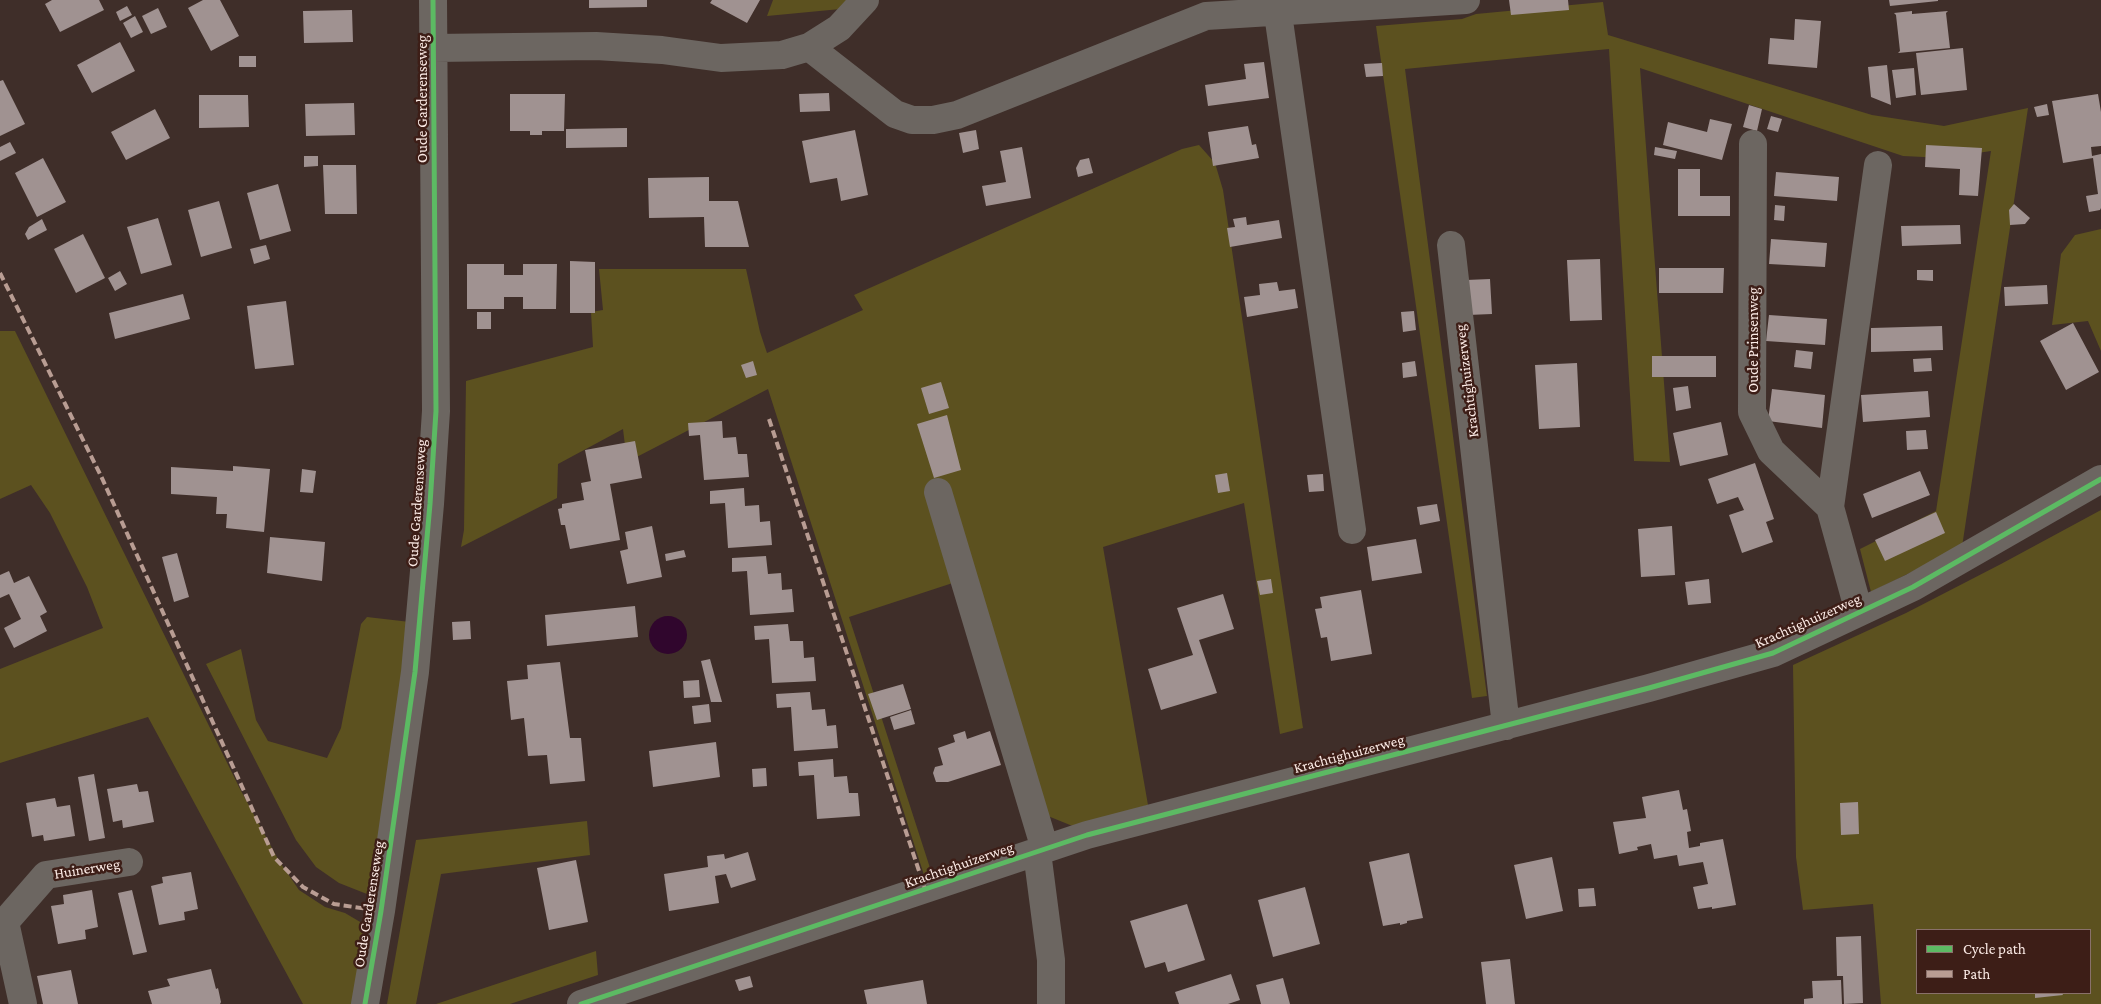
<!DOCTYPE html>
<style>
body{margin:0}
#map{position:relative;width:2101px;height:1004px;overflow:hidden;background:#3f2e29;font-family:"Crimson Pro",serif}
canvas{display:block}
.legend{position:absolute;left:1916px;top:929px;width:175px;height:65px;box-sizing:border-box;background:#3d1e17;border:1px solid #89706a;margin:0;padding:6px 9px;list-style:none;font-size:15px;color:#fcebe6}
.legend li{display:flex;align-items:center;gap:10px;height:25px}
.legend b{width:25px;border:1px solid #89706a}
</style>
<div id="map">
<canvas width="2101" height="1004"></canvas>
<ul class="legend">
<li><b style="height:6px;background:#5cba63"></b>Cycle path</li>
<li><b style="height:6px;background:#b99d93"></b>Path</li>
</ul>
</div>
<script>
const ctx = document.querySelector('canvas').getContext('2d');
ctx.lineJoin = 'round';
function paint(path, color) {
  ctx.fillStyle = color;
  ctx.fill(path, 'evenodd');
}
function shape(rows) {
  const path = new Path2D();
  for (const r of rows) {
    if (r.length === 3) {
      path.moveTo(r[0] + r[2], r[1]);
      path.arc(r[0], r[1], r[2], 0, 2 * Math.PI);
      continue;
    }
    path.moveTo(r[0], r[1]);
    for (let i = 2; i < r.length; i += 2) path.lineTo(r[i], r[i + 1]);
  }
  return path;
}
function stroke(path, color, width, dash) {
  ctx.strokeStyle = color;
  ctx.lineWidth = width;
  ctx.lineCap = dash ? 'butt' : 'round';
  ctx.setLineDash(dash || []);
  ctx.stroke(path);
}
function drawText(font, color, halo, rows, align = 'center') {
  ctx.font = font + ' "Crimson Pro",serif';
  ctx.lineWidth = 5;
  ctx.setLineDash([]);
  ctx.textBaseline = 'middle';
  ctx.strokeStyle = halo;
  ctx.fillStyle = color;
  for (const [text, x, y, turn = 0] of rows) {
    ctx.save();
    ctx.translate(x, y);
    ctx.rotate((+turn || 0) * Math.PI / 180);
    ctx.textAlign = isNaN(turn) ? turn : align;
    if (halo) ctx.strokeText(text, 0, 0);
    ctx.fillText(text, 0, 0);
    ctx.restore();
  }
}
const green = shape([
 [773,0,857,0,851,8,767,16],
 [1603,2,1608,35,1872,115,1944,126,2028,108,1962,547,1871,592,1860,549,1936,511,1991,151,1944,158,1903,156,1640,68,1670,462,1634,461,1609,49,1405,69,1487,696,1472,698,1376,26,1462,19,1476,14],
 [1199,145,1215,163,1223,190,1303,728,1280,734,1244,503,1103,547,1148,805,1075,827,1043,814,974,576,849,617,931,871,924,875,768,389,627,462,623,429,558,464,557,498,461,547,464,530,466,381,593,347,591,312,603,310,599,269,746,269,760,332,767,353,863,310,854,295,1182,149],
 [2101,229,2101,351,2088,321,2052,325,2061,254,2075,235],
 [0,331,15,331,240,789,279,861,299,890,325,907,345,913,367,926,353,1004,303,1004,148,717,0,763,0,669,103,628,87,587,50,513,31,485,0,499],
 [2101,510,2101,1004,1881,1004,1873,904,1803,910,1796,857,1793,665,1906,613,2001,564],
 [1917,930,2090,930,2090,993,1917,993],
 [367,617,410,622,372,896,339,883,316,867,296,840,206,664,241,649,256,720,268,741,327,758,341,728,361,624],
 [587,821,590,855,441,874,416,1004,387,1004,416,840],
 [596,951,598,975,510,1004,436,1004]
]);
const water = shape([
 [668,635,19]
]);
const building = shape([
 [52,0,99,0,104,10,60,32,45,4],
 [203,0,220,0,239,36,211,51,188,8],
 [589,0,647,0,647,7,589,8],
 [712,0,760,0,747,23,710,3],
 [1509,0,1568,0,1569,10,1511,15],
 [1889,0,1938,0,1938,1,1890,6],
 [127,6,132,15,120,21,116,12],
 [158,8,167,27,151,34,142,16],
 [352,10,353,42,304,43,303,11],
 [1912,11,1912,14,1948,11,1946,13,1950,48,1898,53,1900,51,1896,15,1894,13],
 [135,16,143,32,131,38,123,23],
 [1795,19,1821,21,1817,68,1768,64,1770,38,1794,40],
 [120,42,135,71,92,93,77,65],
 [1963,48,1967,90,1921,95,1916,53],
 [239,56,256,56,256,67,239,67],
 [1264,62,1269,98,1208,106,1205,85,1246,79,1244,64],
 [1382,63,1383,76,1366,77,1364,64],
 [1887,65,1891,105,1871,97,1868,67],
 [1914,68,1916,95,1896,98,1892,70],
 [3,80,25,124,0,136,0,81],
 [829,93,830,111,800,112,799,94],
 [510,94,565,94,564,131,542,131,542,135,530,135,530,131,510,131],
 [2098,94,2101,112,2101,146,2091,147,2092,156,2101,154,2101,208,2100,210,2089,212,2086,196,2098,194,2093,158,2063,163,2052,101],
 [199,95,248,95,249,127,199,128],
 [354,103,355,135,306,136,305,104],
 [2047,104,2049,115,2037,117,2034,107],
 [1749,105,1762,109,1757,131,1743,127],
 [155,109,170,138,126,160,111,132],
 [1771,116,1782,119,1778,132,1767,129],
 [1710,119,1732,124,1722,160,1663,145,1668,122,1707,132],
 [1248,126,1252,145,1256,144,1259,158,1213,166,1208,132],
 [627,128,627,147,566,148,566,129],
 [855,130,868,195,841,201,837,178,810,183,802,141],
 [976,130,979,149,963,153,959,133],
 [10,142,16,153,0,161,0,147],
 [1926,145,1982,148,1978,196,1959,195,1960,169,1925,167],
 [1022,147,1031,198,986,206,982,186,1006,182,1000,151],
 [1655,147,1677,151,1675,159,1654,155],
 [304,156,318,156,318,166,304,167],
 [43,158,66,202,37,217,15,173],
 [1089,158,1093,173,1078,177,1076,168,1080,160],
 [323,165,356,165,357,214,325,214],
 [1678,169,1700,169,1700,196,1730,196,1730,216,1678,216],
 [1776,172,1839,177,1837,201,1774,196],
 [709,177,709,201,738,201,749,247,705,247,704,217,649,218,648,178],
 [278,184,291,231,260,240,247,193],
 [219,201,232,248,201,257,188,210],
 [2014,204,2030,218,2025,224,2010,225,2009,210],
 [1775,205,1785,206,1784,221,1774,220],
 [1246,217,1247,225,1279,220,1282,238,1230,247,1227,228,1235,227,1233,219],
 [158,218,172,265,141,274,127,227],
 [42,219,47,230,28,240,25,234,29,227],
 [1960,225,1961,244,1902,246,1901,226],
 [83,234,105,278,76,293,54,249],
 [1771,239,1827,243,1825,267,1769,264],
 [266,245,270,259,254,264,250,249],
 [1600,259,1602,320,1570,321,1567,260],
 [570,261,595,262,595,313,570,313],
 [467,264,504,264,504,275,523,275,523,264,557,264,556,309,523,309,523,297,504,297,504,309,467,309],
 [1659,268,1724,268,1723,293,1659,293],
 [1917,270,1933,270,1933,281,1917,280],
 [120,271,127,284,115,291,108,278],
 [1490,279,1492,314,1468,315,1466,280],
 [1277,282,1279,291,1295,289,1298,308,1247,317,1244,297,1260,295,1259,284],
 [2047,285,2048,304,2005,306,2004,287],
 [183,294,190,319,115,339,109,313],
 [286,301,294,365,255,369,247,306],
 [1414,311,1416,330,1403,332,1401,312],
 [477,312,491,312,491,329,477,329],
 [1769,315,1827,319,1825,345,1766,341],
 [2073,323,2099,372,2066,390,2040,341],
 [1942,326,1943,350,1871,352,1871,328],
 [1796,350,1813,352,1811,369,1794,367],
 [1652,356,1716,356,1716,377,1652,377],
 [1931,358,1932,371,1914,372,1913,359],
 [753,361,757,375,746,378,741,365],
 [1415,361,1417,376,1403,378,1402,363],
 [1577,363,1580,427,1539,429,1535,365],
 [941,382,949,408,929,414,921,388],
 [1688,386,1691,408,1676,411,1673,388],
 [1772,389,1825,395,1822,428,1768,421],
 [1928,391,1930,417,1863,422,1861,395],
 [947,415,961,470,934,478,917,424],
 [722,421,723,438,736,437,738,454,747,454,749,477,704,480,700,435,689,436,688,423],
 [1721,422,1728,455,1680,466,1673,433],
 [1926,430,1928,449,1907,450,1906,431],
 [635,441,642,478,610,484,620,540,570,549,565,525,561,525,558,509,562,508,562,504,584,500,581,483,591,481,585,450],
 [1755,463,1774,519,1766,522,1773,542,1742,553,1729,515,1744,510,1738,497,1717,504,1708,479],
 [233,466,270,469,264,532,226,528,227,514,216,514,217,497,171,494,171,467,233,471],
 [302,469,316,471,313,493,300,492],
 [1920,471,1930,495,1872,518,1863,494],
 [1227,473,1230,491,1218,493,1215,475],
 [1323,474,1324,491,1309,492,1307,475],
 [744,488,745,506,759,505,760,522,770,521,772,545,728,548,725,503,710,504,710,491],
 [1437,504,1440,521,1420,525,1417,507],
 [1936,512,1945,533,1885,561,1875,540],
 [652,526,662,577,627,584,620,551,628,549,625,532],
 [1672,526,1675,575,1641,577,1638,529],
 [270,537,325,542,322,581,267,573],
 [1416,539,1422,573,1372,581,1367,547],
 [684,550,686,557,666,561,665,554],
 [177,553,189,597,174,602,162,557],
 [766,556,768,574,781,573,782,590,792,589,794,612,750,615,747,571,732,572,732,558],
 [9,571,14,583,29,576,47,612,40,616,47,631,14,648,4,628,21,619,9,594,0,598,0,575],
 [1271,579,1273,593,1260,595,1257,581],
 [1709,579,1711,603,1688,605,1685,582],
 [1361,590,1372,654,1331,661,1327,637,1321,638,1315,609,1322,608,1320,597],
 [1223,594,1234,629,1199,640,1217,693,1161,710,1148,669,1193,655,1177,608],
 [635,606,638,637,547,646,545,615],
 [470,621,471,639,453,640,452,622],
 [788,624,790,641,803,641,804,658,814,657,816,681,772,683,769,639,755,640,754,626],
 [710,659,722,702,711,702,701,661],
 [560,662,570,738,581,738,585,781,550,784,547,755,528,756,524,718,511,720,507,681,528,679,527,665],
 [699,680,700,697,684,698,683,681],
 [903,684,911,709,877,720,868,694],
 [810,692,812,710,825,709,827,726,836,725,838,748,794,751,791,707,777,708,776,694],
 [709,704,711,722,694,724,692,706],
 [911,710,915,724,894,730,890,717],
 [965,731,967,739,990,731,1001,765,948,782,936,782,933,773,935,767,943,765,938,748,955,742,953,735],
 [716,742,720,777,653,787,649,751],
 [833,759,834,777,847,776,849,793,858,793,860,816,817,819,814,775,799,776,798,762],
 [766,768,767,786,753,787,752,769],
 [94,774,105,838,89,841,78,777],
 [137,784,139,792,148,791,154,822,123,828,122,820,113,822,107,789],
 [1679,790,1683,810,1687,809,1691,831,1687,832,1689,848,1700,846,1700,843,1723,839,1736,905,1712,909,1712,907,1698,909,1693,887,1708,884,1703,862,1679,866,1677,855,1654,859,1651,844,1637,847,1638,850,1619,854,1613,822,1646,818,1642,797],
 [55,798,57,807,70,805,75,836,44,841,43,835,32,837,26,803],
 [1858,802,1859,834,1841,835,1840,803],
 [748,852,756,880,731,888,726,874,715,876,719,903,669,911,664,874,708,867,707,856,724,854,725,859],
 [1409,853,1423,918,1407,921,1407,923,1400,925,1400,923,1383,926,1369,862],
 [1552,857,1563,911,1526,919,1514,865],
 [576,860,588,922,549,930,537,868],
 [191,872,198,909,184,912,185,920,159,925,151,886,163,883,162,877],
 [1305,887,1320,944,1273,957,1258,900],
 [1594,888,1596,906,1579,907,1578,889],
 [92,890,98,927,85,930,86,939,58,944,51,906,64,904,63,895],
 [132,890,147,952,133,955,118,893],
 [1187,904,1205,960,1168,972,1165,962,1145,968,1130,921],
 [1861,936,1863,1003,1844,1004,1843,976,1837,976,1836,937],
 [1510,959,1515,1004,1486,1004,1481,962],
 [211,969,216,989,218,988,221,1002,220,1004,152,1004,148,991,170,986,167,979],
 [71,970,78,1004,43,1004,37,976],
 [1231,974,1240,1000,1228,1004,1179,1004,1175,992],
 [750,976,753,987,739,991,735,980],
 [1283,978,1290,1004,1261,1004,1256,985],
 [923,980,927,1004,867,1004,864,990],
 [1841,980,1842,1004,1804,1004,1804,999,1813,998,1812,981],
 [2035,993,2062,993,2063,995,2035,998]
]);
const minor = shape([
 [1276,0,1352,530],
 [809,47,895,114,912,120,933,120,957,115,1206,16,1466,0],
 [434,48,596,46,662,50,721,58,782,55,809,47,839,28,865,0],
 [1753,144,1752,412,1771,451,1830,507],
 [1451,245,1506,726],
 [938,492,1045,849],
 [1859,612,1830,507,1878,165],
 [1037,852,1051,960,1051,1004],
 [23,1004,5,922,46,875,129,862],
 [365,1004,381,911,415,672,430,504,436,411,433,0],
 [581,1004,1087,835,1649,688,1773,653,1913,587,2101,479]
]);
const quiet = shape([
 [0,273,101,476,274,857,303,887,334,904,381,911],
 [769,419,925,889]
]);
const cycleway = shape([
 [365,1004,381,911,415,672,430,504,436,411,433,0],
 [581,1004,1087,835,1649,688,1773,653,1913,587,2101,479]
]);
const streetNames = [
 ["Oude Garderenseweg",422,99,-90],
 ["Oude Prinsenweg",1753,340,-90],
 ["Krachtighuizerweg",1467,381,-97],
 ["Oude Garderenseweg",417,503,-86],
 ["Krachtighuizerweg",1808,621,-24],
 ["Krachtighuizerweg",1349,754,-15],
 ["Krachtighuizerweg",959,865,-19],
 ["Huinerweg",87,869,-9],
 ["Oude Garderenseweg",369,904,-81]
];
paint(green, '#5c511f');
paint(water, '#30062d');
paint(building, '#a09291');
stroke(minor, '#6c6661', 28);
stroke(quiet, '#b99d93', 4, [8, 4]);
stroke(cycleway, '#5cba63', 5);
drawText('15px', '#fcebe6', '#3d1e17', streetNames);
</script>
